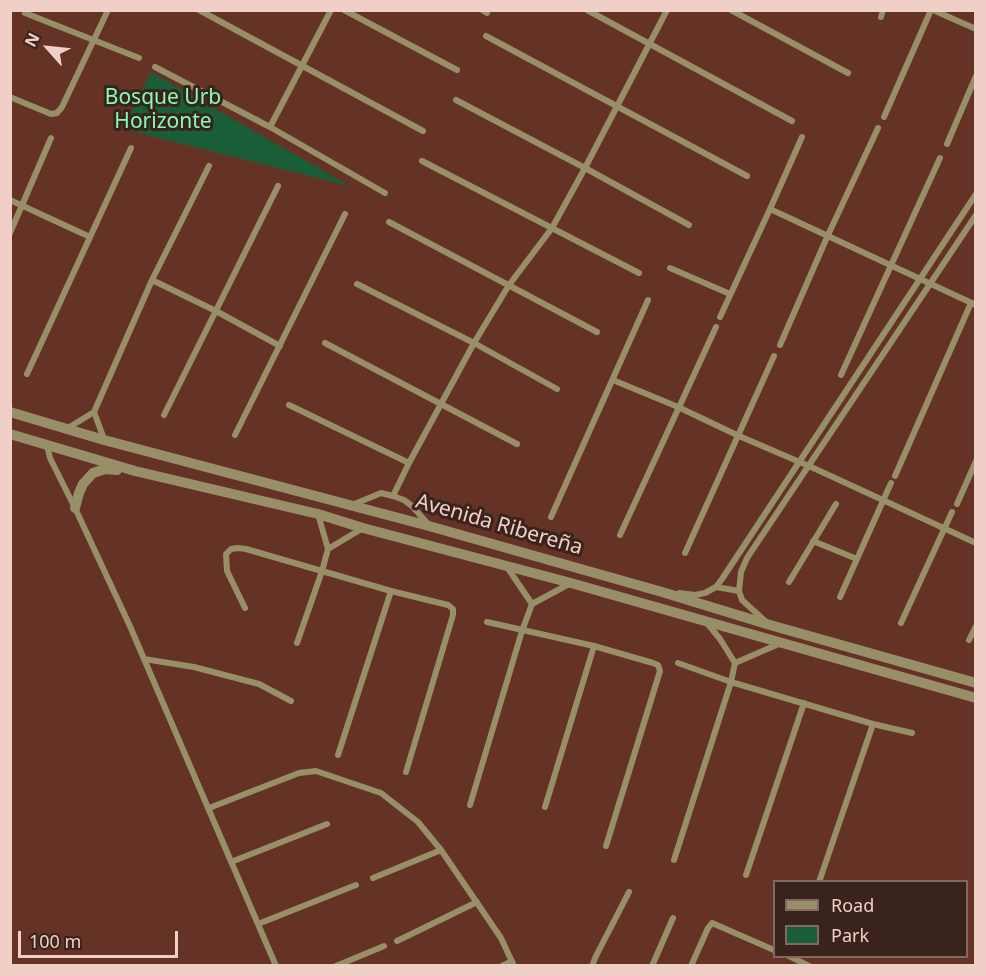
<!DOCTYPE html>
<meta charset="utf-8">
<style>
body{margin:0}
#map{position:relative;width:986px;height:976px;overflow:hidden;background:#653326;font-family:"Noto Sans",sans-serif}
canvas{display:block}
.frame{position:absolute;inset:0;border:12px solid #efcfc6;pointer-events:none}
.legend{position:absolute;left:773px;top:880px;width:195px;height:78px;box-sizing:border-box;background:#3a231c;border:2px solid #826860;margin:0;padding:8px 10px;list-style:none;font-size:18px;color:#efcfc6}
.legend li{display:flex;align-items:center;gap:12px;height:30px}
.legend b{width:30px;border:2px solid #826860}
.north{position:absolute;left:18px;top:18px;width:60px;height:60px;-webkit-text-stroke:4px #3a231c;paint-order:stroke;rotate:297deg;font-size:16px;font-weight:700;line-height:24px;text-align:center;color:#efcfc6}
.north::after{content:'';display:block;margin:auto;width:21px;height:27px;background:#efcfc6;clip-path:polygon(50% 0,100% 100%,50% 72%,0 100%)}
.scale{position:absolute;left:18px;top:931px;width:160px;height:27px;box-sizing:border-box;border:3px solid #efcfc6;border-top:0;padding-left:8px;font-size:18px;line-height:21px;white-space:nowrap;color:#efcfc6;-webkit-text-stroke:4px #3a231c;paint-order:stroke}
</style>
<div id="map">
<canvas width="986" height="976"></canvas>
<div class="frame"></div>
<ul class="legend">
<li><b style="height:8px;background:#988f69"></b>Road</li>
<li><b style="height:16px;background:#1a5d39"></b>Park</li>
</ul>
<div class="north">N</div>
<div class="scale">100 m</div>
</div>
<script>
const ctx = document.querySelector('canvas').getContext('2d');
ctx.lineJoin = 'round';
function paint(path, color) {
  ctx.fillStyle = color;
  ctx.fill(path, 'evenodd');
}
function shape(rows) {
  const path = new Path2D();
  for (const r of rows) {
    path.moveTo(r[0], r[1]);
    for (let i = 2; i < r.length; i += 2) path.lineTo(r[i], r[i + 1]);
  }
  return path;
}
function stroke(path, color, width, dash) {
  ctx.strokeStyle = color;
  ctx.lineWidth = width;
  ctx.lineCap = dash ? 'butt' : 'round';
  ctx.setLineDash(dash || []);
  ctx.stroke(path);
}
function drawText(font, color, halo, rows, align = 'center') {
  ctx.font = font + ' "Noto Sans",sans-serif';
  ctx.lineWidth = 6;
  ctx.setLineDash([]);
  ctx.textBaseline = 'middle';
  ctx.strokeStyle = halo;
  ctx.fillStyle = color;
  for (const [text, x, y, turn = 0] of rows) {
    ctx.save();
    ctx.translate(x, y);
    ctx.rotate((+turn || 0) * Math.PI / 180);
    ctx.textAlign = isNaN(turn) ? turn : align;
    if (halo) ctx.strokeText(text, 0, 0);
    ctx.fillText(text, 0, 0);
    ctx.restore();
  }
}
const green = shape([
 [151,72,350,186,123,129]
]);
const minor = shape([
 [199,10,423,131],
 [344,10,457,70],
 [482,10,487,13],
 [587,10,792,121],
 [731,10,848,73],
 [933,10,976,29],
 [25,13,139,58],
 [881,17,883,10],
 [486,36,747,176],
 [155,67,270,127,385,193],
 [10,97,51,114,57,113,62,107,108,10],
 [456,100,585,168,689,225],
 [884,117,931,10],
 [270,127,331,10],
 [802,137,770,209,976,305],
 [947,144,976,76],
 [422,161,639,273],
 [10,200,90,237],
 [389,222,597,332],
 [10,233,51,138],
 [670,268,730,294],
 [152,280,216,311,280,346],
 [357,284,474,343,557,389],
 [720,317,770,209],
 [325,343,517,444],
 [780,345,828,235,878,128],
 [27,374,131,148],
 [841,375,940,158],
 [613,380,678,407,739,436,809,466,976,543],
 [289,405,409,463,393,496],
 [94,412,104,439],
 [164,415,278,186],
 [68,428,94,412,152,280,209,166],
 [235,435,345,214],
 [47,445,50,458,75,508,129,624,276,966],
 [409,463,474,343,509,285,552,228,585,168,667,10],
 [895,476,971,303],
 [957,504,976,461],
 [352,505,381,493,393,496,404,500,412,506,428,524],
 [551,517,648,300],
 [620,535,716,327],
 [813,541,857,559],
 [328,549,363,528],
 [685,553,774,356],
 [507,567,532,604],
 [789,582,836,504],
 [716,587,739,591],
 [679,593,695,595,705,593,716,587,722,579,976,194],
 [840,597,891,483],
 [245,608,227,571,226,554,231,549,238,548,246,549,391,591,448,605,453,609,453,615,406,772],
 [765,621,742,600,739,591,741,572,747,558,976,215],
 [487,622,594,646,653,663,658,665,660,671,606,846],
 [901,623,952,512],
 [969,640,976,626],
 [297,643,322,571,328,549,318,514],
 [144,659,194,667,259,684,291,701],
 [678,663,731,682,873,724,912,733],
 [735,663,781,643],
 [338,755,391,591],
 [470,805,522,631,532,604,571,583],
 [545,807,594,646],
 [209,808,299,773,316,771,381,793,418,822,441,850,501,938,514,966],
 [674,860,731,682,735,663,720,639,707,623],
 [231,862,327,824],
 [746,875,804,703],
 [373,878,441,850],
 [819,882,873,724],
 [258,924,356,885],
 [397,941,477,902],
 [789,956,809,966],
 [336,966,384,946],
 [502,966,512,961],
 [592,966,596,956,629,892],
 [652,966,673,918],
 [691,966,708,928,712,923,774,950]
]);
const tertiary = shape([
 [10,412,104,440,429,526,662,592,770,625,976,683],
 [10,434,135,471,318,514,363,528,571,583,976,698],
 [75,508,79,493,83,484,93,473,105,469,117,470]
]);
const parkNames = [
 ["Bosque Urb",163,98],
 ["Horizonte",163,122]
];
const streetNames = [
 ["Avenida Ribereña",499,525,16]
];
paint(green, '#1a5d39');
stroke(minor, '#988f69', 6);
stroke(tertiary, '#988f69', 10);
drawText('21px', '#83fcb4', '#3a231c', parkNames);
drawText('21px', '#efcfc6', '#3a231c', streetNames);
</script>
